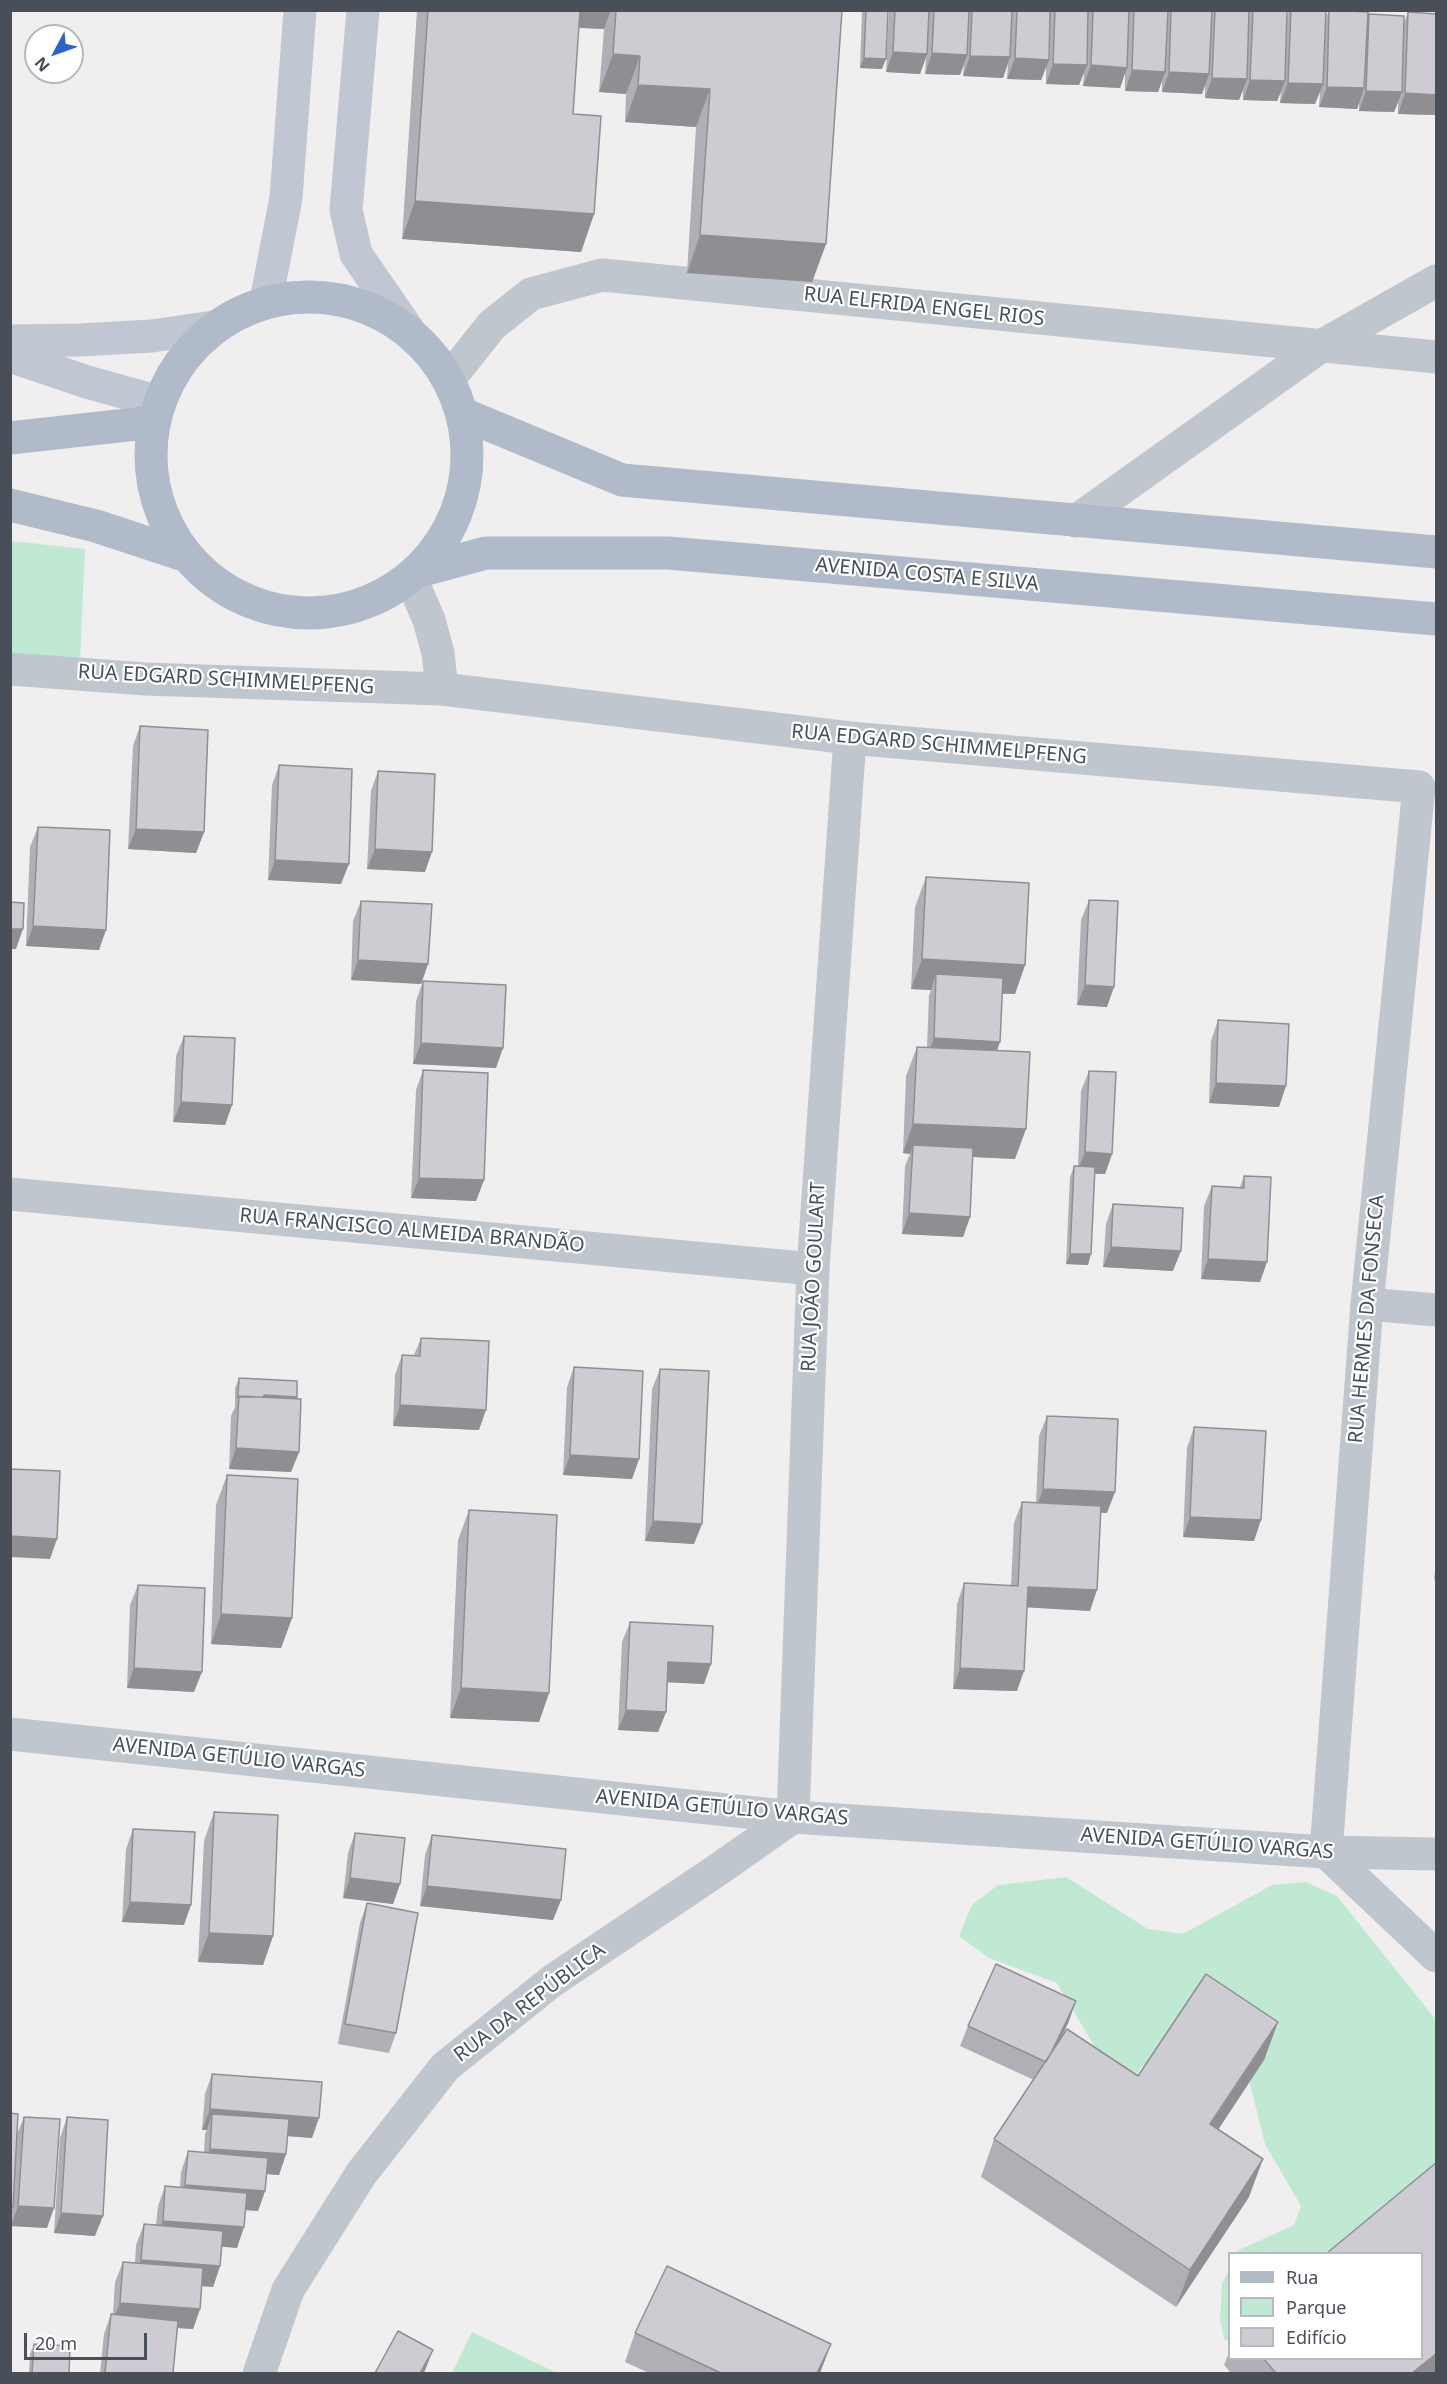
<!DOCTYPE html>
<meta charset="utf-8">
<style>
body{margin:0}
#map{position:relative;width:1447px;height:2384px;overflow:hidden;background:#f0eeee;font-family:"Noto Sans",sans-serif}
canvas{display:block}
.frame{position:absolute;inset:0;border:12px solid #484f59;pointer-events:none}
.legend{position:absolute;left:1228px;top:2252px;width:195px;height:108px;box-sizing:border-box;background:#fff;border:2px solid #b6b9bd;margin:0;padding:8px 10px;list-style:none;font-size:18px;color:#484f59}
.legend li{display:flex;align-items:center;gap:12px;height:30px}
.legend b{width:30px;border:2px solid #b6b9bd}
.north{position:absolute;left:24px;top:24px;width:60px;height:60px;box-sizing:border-box;background:#fff;border:2px solid #b6b9bd;border-radius:50%;rotate:229deg;font-size:16px;font-weight:700;line-height:24px;text-align:center;color:#484f59}
.north::after{content:'';display:block;margin:auto;width:21px;height:27px;background:#2d62ca;clip-path:polygon(50% 0,100% 100%,50% 72%,0 100%)}
.scale{position:absolute;left:24px;top:2333px;width:123px;height:27px;box-sizing:border-box;border:3px solid #484f59;border-top:0;padding-left:8px;font-size:18px;line-height:21px;white-space:nowrap;color:#484f59;-webkit-text-stroke:4px #fff;paint-order:stroke}
</style>
<div id="map">
<canvas width="1447" height="2384"></canvas>
<div class="frame"></div>
<ul class="legend">
<li><b style="height:8px;background:#b0bac9"></b>Rua</li>
<li><b style="height:16px;background:#c0e9d4"></b>Parque</li>
<li><b style="height:16px;background:#ccccd2"></b>Edifício</li>
</ul>
<div class="north">N</div>
<div class="scale">20 m</div>
</div>
<script>
const ctx = document.querySelector('canvas').getContext('2d');
ctx.lineJoin = 'round';
function paint(path, color) {
  ctx.fillStyle = color;
  ctx.fill(path, 'evenodd');
}
function shape(rows) {
  const path = new Path2D();
  for (const r of rows) {
    if (r.length === 3) {
      path.moveTo(r[0] + r[2], r[1]);
      path.arc(r[0], r[1], r[2], 0, 2 * Math.PI);
      continue;
    }
    path.moveTo(r[0], r[1]);
    for (let i = 2; i < r.length; i += 2) path.lineTo(r[i], r[i + 1]);
  }
  return path;
}
function stroke(path, color, width, dash) {
  ctx.strokeStyle = color;
  ctx.lineWidth = width;
  ctx.lineCap = dash ? 'butt' : 'round';
  ctx.setLineDash(dash || []);
  ctx.stroke(path);
}
function drawText(font, color, halo, rows, align = 'center') {
  ctx.font = font + ' "Noto Sans",sans-serif';
  ctx.lineWidth = 4.5;
  ctx.setLineDash([]);
  ctx.textBaseline = 'middle';
  ctx.strokeStyle = halo;
  ctx.fillStyle = color;
  for (const [text, x, y, turn = 0] of rows) {
    ctx.save();
    ctx.translate(x, y);
    ctx.rotate((+turn || 0) * Math.PI / 180);
    ctx.textAlign = isNaN(turn) ? turn : align;
    if (halo) ctx.strokeText(text, 0, 0);
    ctx.fillText(text, 0, 0);
    ctx.restore();
  }
}
const green = shape([
 [11,541,85,549,80,662,11,655],
 [1066,1877,1148,1929,1183,1934,1272,1885,1305,1882,1337,1896,1436,2020,1436,2188,1355,2253,1237,2253,1239,2250,1294,2225,1301,2206,1265,2144,1248,2076,1227,2016,1141,2067,1095,2157,1080,2075,1093,2044,1057,1983,989,1958,959,1936,972,1905,998,1885],
 [1229,2270,1229,2341,1224,2339,1220,2319,1222,2284],
 [472,2332,557,2373,452,2373]
]);
const minor = shape([
 [449,379,492,325,531,294,602,275,1436,357],
 [1076,521,1321,346,1436,281],
 [10,669,145,679,442,689],
 [10,1194,813,1269],
 [1367,1304,1436,1310],
 [10,1734,793,1817],
 [1326,1852,1436,1854]
]);
const tertiary = shape([
 [411,578,429,620,438,653,442,689,850,738,1419,787,1367,1304,1326,1852],
 [793,1817,813,1269,850,738],
 [793,1817,1326,1852],
 [1326,1852,1436,1956],
 [259,2374,288,2290,361,2174,445,2067,552,1981,716,1871,793,1817]
]);
const secondary = shape([
 [363,10,346,210,356,254,409,331],
 [266,301,286,198,300,10],
 [10,341,80,340,152,336,213,327],
 [10,356,87,382,159,402]
]);
const primary = shape([
 [309,455,158],
 [463,414,622,480,1436,552],
 [10,438,154,422],
 [10,505,96,526,187,556],
 [419,571,486,553,668,553,1436,619]
]);
const wall = shape([
 [417,10,842,10,826,244,812,282,687,273,696,127,625,122,626,94,599,92,604,29,579,28,573,114,594,214,581,252,402,239],
 [862,10,888,10,882,69,860,68],
 [889,10,1287,10,1287,17,1289,10,1326,10,1325,21,1329,10,1367,19,1369,14,1404,23,1408,12,1437,14,1437,112,1435,115,1398,114,1398,102,1394,112,1359,111,1359,102,1357,109,1319,107,1320,92,1315,104,1280,103,1281,92,1277,101,1243,100,1243,90,1239,100,1205,98,1205,84,1202,94,1162,92,1162,81,1158,92,1125,91,1125,72,1120,88,1083,86,1084,72,1079,85,1046,84,1046,67,1041,80,1007,79,1008,63,1003,78,963,76,964,65,960,75,925,74,926,58,920,74,886,72],
 [140,726,204,832,196,853,128,849,133,746],
 [279,765,341,884,268,880,272,785],
 [378,771,425,872,367,869,371,791],
 [38,827,99,950,26,946,30,847],
 [926,877,1025,965,1015,994,1002,994,997,1051,1015,1159,973,1157,970,1217,963,1237,902,1234,905,1166,910,1154,903,1153,906,1076,917,1047,927,1047,929,995,931,990,911,989,915,907],
 [1089,900,1107,1007,1077,1005,1081,920],
 [361,901,428,964,421,984,351,980,353,921],
 [423,981,496,1068,413,1064,416,1001],
 [1218,1020,1279,1107,1209,1103,1211,1041],
 [184,1036,232,1105,225,1125,173,1122,176,1056],
 [423,1070,484,1180,476,1201,411,1198,416,1090],
 [1089,1071,1112,1154,1105,1174,1095,1174,1088,1265,1066,1264,1070,1177,1074,1166,1078,1166,1081,1091],
 [1244,1176,1260,1282,1201,1279,1204,1206,1212,1186,1240,1187],
 [1113,1204,1173,1271,1103,1267,1106,1224],
 [421,1338,479,1430,393,1426,395,1375,402,1355,414,1355],
 [574,1367,639,1459,632,1479,563,1475,567,1387],
 [660,1369,694,1544,645,1541,652,1389],
 [239,1378,297,1397,296,1399,299,1452,291,1472,229,1469,231,1416,235,1407,235,1388],
 [1047,1416,1107,1513,1101,1512,1090,1611,1027,1607,1017,1691,953,1689,957,1604,964,1583,1011,1586,1014,1523,1022,1502,1036,1503,1039,1436],
 [1194,1427,1254,1541,1183,1537,1187,1448],
 [227,1475,292,1618,281,1648,211,1644,216,1505],
 [469,1510,549,1693,539,1722,450,1718,458,1540],
 [1437,1560,1437,1580,1434,1579],
 [138,1585,194,1692,127,1688,130,1605],
 [630,1622,704,1684,667,1682,666,1712,658,1732,618,1730,622,1642],
 [214,1812,273,1936,263,1965,198,1962,204,1841],
 [133,1829,184,1925,122,1922,126,1849],
 [355,1833,400,1884,393,1904,343,1898,348,1853],
 [432,1835,561,1900,553,1920,420,1906,425,1855],
 [367,1903,396,2033,389,2053,338,2044,360,1923],
 [1069,2021,1059,2041,1138,2076,1278,2022,1264,2060,1218,2129,1249,2197,1176,2307,981,2177,994,2139,1034,2080,960,2046,968,2026],
 [212,2074,312,2138,288,2136,286,2154,279,2175,267,2174,265,2191,258,2211,245,2210,237,2248,222,2246,220,2266,213,2287,202,2286,200,2309,193,2329,177,2328,173,2373,100,2373,104,2334,111,2314,113,2314,115,2282,123,2262,135,2263,136,2245,144,2224,156,2225,158,2206,165,2186,180,2187,181,2172,188,2151,204,2153,205,2134,207,2130,202,2130,205,2094],
 [24,2117,47,2228,11,2226,17,2134],
 [67,2117,95,2236,54,2233,60,2138],
 [635,2333,831,2344,820,2373,649,2373,625,2362],
 [34,2344,69,2373,29,2373,30,2354],
 [1230,2350,1230,2358,1422,2358,1437,2373,1231,2373,1224,2365]
]);
const shadedWall = shape([
 [574,10,611,10,604,29,568,27],
 [893,52,927,54,920,74,886,72],
 [932,53,967,55,960,75,925,74],
 [613,54,640,56,626,94,599,92],
 [970,56,1010,57,1003,78,963,76],
 [864,58,886,59,882,69,860,68],
 [1015,58,1049,60,1041,80,1007,79],
 [1053,64,1087,65,1079,85,1046,84],
 [1091,65,1127,68,1120,88,1083,86],
 [1132,70,1165,72,1158,92,1125,91],
 [1169,72,1209,74,1202,94,1162,92],
 [1212,78,1247,79,1239,100,1205,98],
 [1250,80,1285,81,1277,101,1243,100],
 [1288,83,1323,84,1315,104,1280,103],
 [638,85,710,89,696,127,625,122],
 [1327,87,1364,88,1357,109,1319,107],
 [1366,91,1402,92,1394,112,1359,111],
 [1405,93,1437,95,1437,112,1435,115,1398,114],
 [415,201,594,214,581,252,402,239],
 [700,235,826,244,812,282,687,273],
 [136,829,204,832,196,853,128,849],
 [375,849,432,852,425,872,367,869],
 [275,860,349,864,341,884,268,880],
 [33,926,106,930,99,950,26,946],
 [10,929,23,929,16,949,10,949],
 [922,959,1025,965,1015,994,936,990,936,974,931,990,911,989],
 [358,960,428,964,421,984,351,980],
 [1085,985,1114,987,1107,1007,1077,1005],
 [934,1038,1000,1042,993,1062,926,1059],
 [421,1043,503,1048,496,1068,413,1064],
 [1216,1083,1286,1086,1279,1107,1209,1103],
 [181,1102,232,1105,225,1125,173,1122],
 [913,1124,1026,1129,1015,1159,912,1154,913,1145,910,1154,903,1153],
 [1085,1152,1112,1154,1105,1174,1077,1173],
 [419,1178,484,1180,476,1201,411,1198],
 [909,1213,970,1217,963,1237,902,1234],
 [1111,1247,1181,1251,1173,1271,1103,1267],
 [1070,1254,1091,1254,1088,1265,1066,1264],
 [1208,1259,1267,1262,1260,1282,1201,1279],
 [264,1395,297,1397,293,1407,262,1405],
 [400,1405,486,1410,479,1430,393,1426],
 [236,1448,299,1452,291,1472,229,1469],
 [570,1455,639,1459,632,1479,563,1475],
 [1043,1489,1115,1492,1107,1513,1036,1509],
 [1190,1517,1261,1520,1254,1541,1183,1537],
 [653,1521,702,1524,694,1544,645,1541],
 [10,1536,57,1539,50,1559,10,1557],
 [1028,1587,1097,1590,1090,1611,1021,1607],
 [221,1614,292,1618,281,1648,211,1644],
 [668,1662,711,1664,704,1684,661,1682],
 [134,1668,202,1672,194,1692,127,1688],
 [960,1668,1024,1671,1017,1691,953,1689],
 [461,1688,549,1693,539,1722,450,1718],
 [626,1710,666,1712,658,1732,618,1730],
 [350,1878,400,1884,393,1904,343,1898],
 [427,1886,561,1900,553,1920,420,1906],
 [130,1902,191,1905,184,1925,122,1922],
 [209,1933,273,1936,263,1965,198,1962],
 [1076,2001,1069,2021,1040,2083,1047,2062],
 [1278,2022,1264,2060,1197,2162,1210,2124],
 [210,2109,319,2118,312,2138,211,2130,212,2114,207,2130,202,2130],
 [210,2149,286,2154,279,2175,203,2169],
 [1263,2159,1249,2197,1176,2307,1190,2270],
 [185,2185,265,2191,258,2211,178,2205],
 [18,2206,54,2208,47,2228,11,2226],
 [61,2213,103,2216,95,2236,54,2233],
 [163,2221,244,2227,237,2248,155,2241],
 [141,2260,220,2266,213,2287,134,2280],
 [120,2303,200,2309,193,2329,112,2323],
 [831,2344,820,2373,817,2373],
 [433,2350,424,2373,420,2373],
 [1437,2353,1437,2373,1412,2373]
]);
const building = shape([
 [428,10,580,10,573,114,601,116,594,214,415,201,428,10],
 [616,10,842,10,826,244,700,235,710,89,638,85,640,56,613,54,616,10],
 [866,10,888,10,886,59,864,58,866,10],
 [895,10,929,10,927,54,893,52,895,10],
 [934,10,969,10,967,55,932,53,934,10],
 [972,10,1012,10,1010,57,970,56,972,10],
 [1017,10,1050,10,1049,60,1015,58,1017,10],
 [1055,10,1088,10,1087,65,1053,64,1055,10],
 [1093,10,1129,10,1127,68,1091,65,1093,10],
 [1134,10,1168,10,1165,72,1132,70,1134,10],
 [1171,10,1212,10,1209,74,1169,72,1171,10],
 [1215,10,1249,10,1247,79,1212,78,1215,10],
 [1253,10,1287,10,1285,81,1250,80,1253,10],
 [1291,10,1326,10,1323,84,1288,83,1291,10],
 [1329,10,1368,12,1364,88,1327,87,1329,10],
 [1408,12,1437,14,1437,95,1405,93,1408,12],
 [1369,14,1404,16,1402,92,1366,91,1369,14],
 [140,726,208,730,204,832,136,829,140,726],
 [279,765,352,769,349,864,275,860,279,765],
 [378,771,435,774,432,852,375,849,378,771],
 [38,827,110,830,106,930,33,926,38,827],
 [926,877,1029,883,1025,965,922,959,926,877],
 [1089,900,1118,901,1114,987,1085,985,1089,900],
 [361,901,432,904,428,964,358,960,361,901],
 [10,902,24,903,23,929,10,929,10,902],
 [936,974,1003,978,1000,1042,934,1038,936,974],
 [423,981,506,985,503,1048,421,1043,423,981],
 [1218,1020,1289,1024,1286,1086,1216,1083,1218,1020],
 [184,1036,235,1038,232,1105,181,1102,184,1036],
 [917,1047,1030,1052,1026,1129,913,1124,917,1047],
 [423,1070,488,1073,484,1180,419,1178,423,1070],
 [1089,1071,1116,1072,1112,1154,1085,1152,1089,1071],
 [913,1145,973,1148,970,1217,909,1213,913,1145],
 [1074,1166,1095,1167,1091,1254,1070,1254,1074,1166],
 [1244,1176,1271,1177,1267,1262,1208,1259,1212,1186,1244,1188,1244,1176],
 [1113,1204,1183,1208,1181,1251,1111,1247,1113,1204],
 [421,1338,489,1341,486,1410,400,1405,402,1355,420,1356,421,1338],
 [574,1367,643,1371,639,1459,570,1455,574,1367],
 [660,1369,709,1371,702,1524,653,1521,660,1369],
 [239,1378,297,1381,297,1397,264,1395,263,1397,238,1397,239,1378],
 [239,1396,301,1399,299,1452,236,1448,239,1396],
 [1047,1416,1118,1419,1115,1492,1043,1489,1047,1416],
 [1194,1427,1266,1431,1261,1520,1190,1517,1194,1427],
 [10,1469,60,1471,57,1539,10,1536,10,1469],
 [227,1475,298,1479,292,1618,221,1614,227,1475],
 [1022,1502,1101,1506,1097,1590,1028,1587,1024,1671,960,1668,964,1583,1018,1586,1022,1502],
 [469,1510,557,1515,549,1693,461,1688,469,1510],
 [138,1585,205,1588,202,1672,134,1668,138,1585],
 [630,1622,713,1626,711,1664,668,1662,666,1712,626,1710,630,1622],
 [214,1812,278,1815,273,1936,209,1933,214,1812],
 [133,1829,195,1832,191,1905,130,1902,133,1829],
 [355,1833,405,1838,400,1884,350,1878,355,1833],
 [432,1835,566,1849,561,1900,427,1886,432,1835],
 [367,1903,418,1913,396,2033,345,2024,367,1903],
 [996,1964,1076,2001,1052,2051,1046,2062,968,2026,996,1964],
 [1206,1974,1278,2022,1210,2124,1263,2159,1190,2270,994,2139,1067,2029,1138,2076,1206,1974],
 [212,2074,322,2082,319,2118,210,2109,212,2074],
 [10,2113,18,2114,13,2207,10,2207,10,2113],
 [212,2114,289,2119,286,2154,210,2149,212,2114],
 [24,2117,60,2119,54,2208,18,2206,24,2117],
 [67,2117,108,2120,103,2216,61,2213,67,2117],
 [188,2151,268,2158,265,2191,185,2185,188,2151],
 [1437,2162,1437,2353,1412,2373,1276,2373,1263,2358,1422,2358,1422,2253,1327,2253,1437,2162],
 [165,2186,247,2193,244,2227,163,2221,165,2186],
 [144,2224,223,2231,220,2266,141,2260,144,2224],
 [123,2262,203,2268,200,2309,120,2303,123,2262],
 [667,2266,831,2344,817,2373,721,2373,635,2333,667,2266],
 [111,2314,178,2321,173,2373,105,2373,111,2314],
 [398,2331,433,2350,420,2373,375,2373,398,2331],
 [34,2344,70,2346,69,2373,32,2373,34,2344]
]);
const streetNames = [
 ["RUA ELFRIDA ENGEL RIOS",924,307,6],
 ["AVENIDA COSTA E SILVA",927,575,5],
 ["RUA EDGARD SCHIMMELPFENG",226,680,3],
 ["RUA EDGARD SCHIMMELPFENG",939,745,5],
 ["RUA FRANCISCO ALMEIDA BRANDÃO",412,1231,5],
 ["RUA JOÃO GOULART",814,1277,-87],
 ["RUA HERMES DA FONSECA",1367,1319,-85],
 ["AVENIDA GETÚLIO VARGAS",239,1758,6],
 ["AVENIDA GETÚLIO VARGAS",722,1808,5],
 ["AVENIDA GETÚLIO VARGAS",1207,1844,4],
 ["RUA DA REPÚBLICA",530,2003,-37]
];
paint(green, '#c0e9d4');
stroke(minor, '#c0c6ce', 33);
stroke(tertiary, '#c0c6ce', 33);
stroke(secondary, '#c0c7d2', 33);
stroke(primary, '#b0bac9', 33);
paint(wall, '#afafb5');
paint(shadedWall, '#8f8f93');
paint(building, '#ccccd2');
stroke(building, '#8f8f93', 1.5);
drawText('20px', '#484f59', '#fff', streetNames);
</script>
